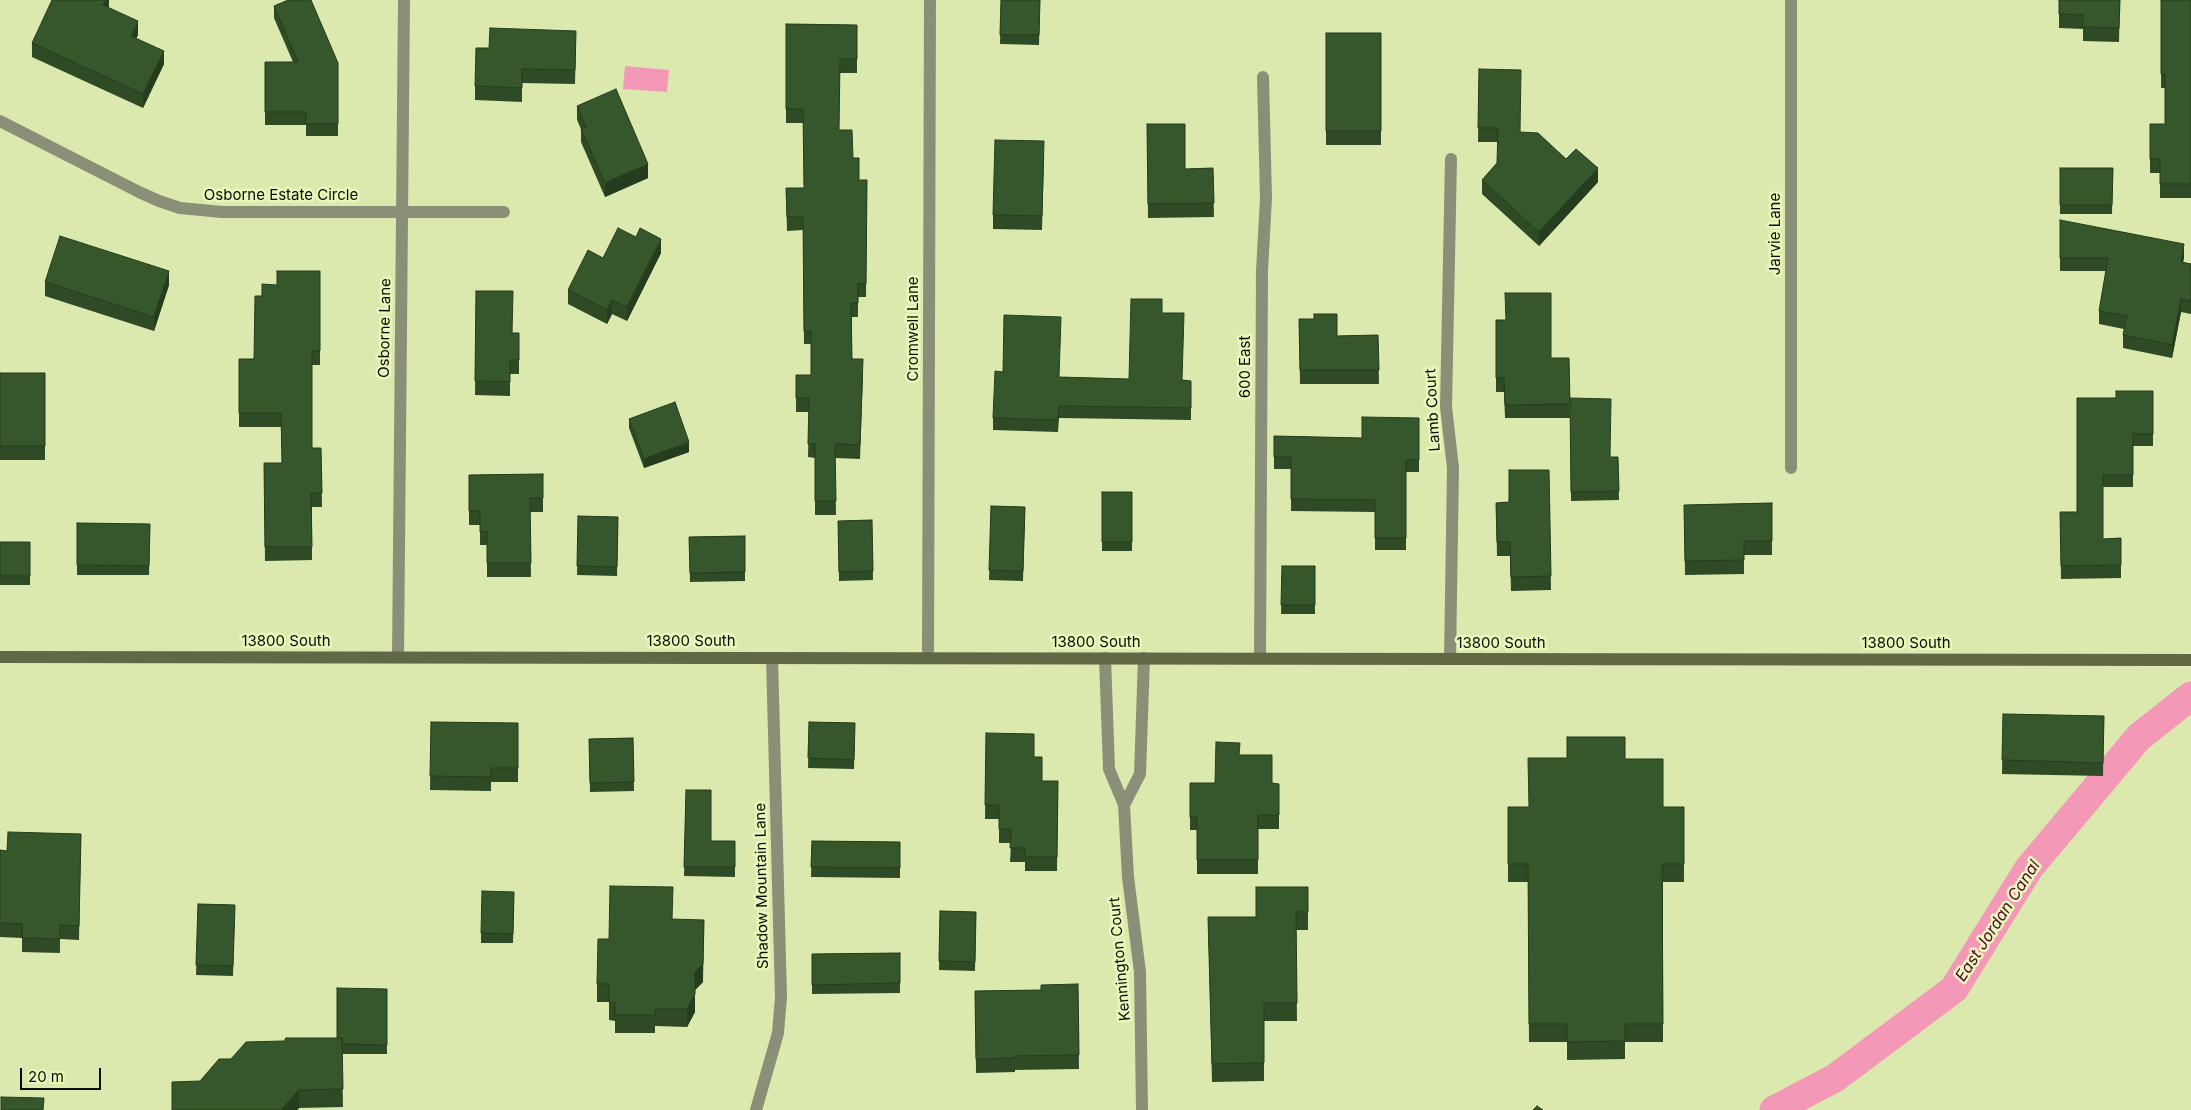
<!DOCTYPE html>
<style>
body{margin:0}
#map{position:relative;width:2191px;height:1110px;overflow:hidden;background:#dbe9ae;font-family:Inter,sans-serif}
canvas{display:block}
.scale{position:absolute;left:20px;top:1068px;width:81px;height:22px;box-sizing:border-box;border:2px solid #0a0d00;border-top:0;padding-left:6px;font-size:15px;line-height:18px;white-space:nowrap;color:#0a0d00;-webkit-text-stroke:4px #e9f7bb;paint-order:stroke}
</style>
<div id="map">
<canvas width="2191" height="1110"></canvas>
<div class="scale">20 m</div>
</div>
<script>
const ctx = document.querySelector('canvas').getContext('2d');
ctx.lineJoin = 'round';
function paint(path, color) {
  ctx.fillStyle = color;
  ctx.fill(path, 'evenodd');
}
function shape(rows) {
  const path = new Path2D();
  for (const r of rows) {
    path.moveTo(r[0], r[1]);
    for (let i = 2; i < r.length; i += 2) path.lineTo(r[i], r[i + 1]);
  }
  return path;
}
function stroke(path, color, width, dash) {
  ctx.strokeStyle = color;
  ctx.lineWidth = width;
  ctx.lineCap = dash ? 'butt' : 'round';
  ctx.setLineDash(dash || []);
  ctx.stroke(path);
}
function drawText(font, color, halo, rows, align = 'center') {
  ctx.font = font + ' Inter,sans-serif';
  ctx.lineWidth = 5;
  ctx.setLineDash([]);
  ctx.textBaseline = 'middle';
  ctx.strokeStyle = halo;
  ctx.fillStyle = color;
  for (const [text, x, y, turn = 0] of rows) {
    ctx.save();
    ctx.translate(x, y);
    ctx.rotate((+turn || 0) * Math.PI / 180);
    ctx.textAlign = isNaN(turn) ? turn : align;
    if (halo) ctx.strokeText(text, 0, 0);
    ctx.fillText(text, 0, 0);
    ctx.restore();
  }
}
const water = shape([
 [625,66,669,70,667,92,623,89]
]);
const canal = shape([
 [1774,1110,1835,1078,1954,989,2029,868,2139,737,2191,696]
]);
const street = shape([
 [0,121,139,192,159,201,180,208,222,212,504,212],
 [1791,468,1791,0],
 [398,657,404,0],
 [928,658,930,0],
 [1105,658,1109,769,1124,805,1128,877,1140,972,1142,1110],
 [1260,658,1262,271,1266,198,1263,77],
 [1450,659,1453,468,1446,407,1451,159],
 [1124,805,1140,774,1144,658],
 [756,1110,778,1033,781,997,772,658]
]);
const secondary = shape([
 [0,657,2191,660]
]);
const wall = shape([
 [109,0,108,8,138,35,136,38,164,64,143,108,32,57,32,43],
 [1001,0,1040,0,1039,45,1000,44],
 [2059,0,2120,0,2119,42,2083,41,2083,29,2059,28],
 [2161,0,2191,0,2191,198,2160,198,2160,173,2150,173,2150,124,2165,124,2165,88,2161,88],
 [274,6,338,63,338,136,306,136,306,125,265,125,265,62,293,62,274,18],
 [786,24,857,25,857,73,840,73,839,130,853,158,859,180,867,180,866,297,858,297,858,317,852,317,852,359,863,373,860,459,835,458,836,515,815,515,815,458,808,457,809,412,796,412,796,375,811,375,811,344,804,344,803,230,787,231,786,188,804,188,803,123,786,123],
 [1326,33,1381,33,1381,145,1326,145],
 [576,44,575,84,522,83,522,102,475,100,475,86,489,48],
 [1479,69,1520,132,1566,159,1598,182,1539,246,1482,194,1482,180,1497,163,1498,142,1478,142],
 [577,106,648,178,605,197,581,142,581,129,577,120],
 [1147,124,1185,169,1213,168,1214,217,1148,218],
 [1044,155,1042,230,993,229,993,215],
 [2060,168,2113,168,2112,214,2060,214],
 [2060,220,2184,257,2183,262,2191,264,2191,314,2181,312,2172,358,2123,348,2123,335,2124,329,2099,324,2099,311,2106,271,2060,271],
 [661,253,627,321,612,314,607,324,568,304,568,290,603,258],
 [320,271,320,365,312,365,312,448,321,448,322,507,312,507,312,560,265,561,264,463,282,463,281,427,239,427,239,359,254,359,262,296,277,285],
 [45,282,169,285,154,331,45,296],
 [476,291,513,333,519,333,519,374,510,374,510,396,475,395],
 [1162,313,1182,380,1191,381,1191,420,1059,418,1058,432,993,430,993,418,1060,377,1129,379],
 [1299,319,1337,336,1378,335,1379,384,1300,384],
 [1496,320,1551,358,1569,358,1570,418,1505,418,1504,392,1496,392],
 [0,373,45,373,45,460,0,460],
 [2153,391,2153,446,2133,446,2133,487,2103,487,2103,539,2121,538,2121,578,2061,579,2060,512,2077,512],
 [1570,398,1610,457,1618,457,1619,500,1571,501],
 [1419,418,1419,472,1406,472,1406,550,1375,550,1375,512,1291,511,1291,469,1274,469,1274,436,1362,438],
 [629,419,689,452,644,468,629,428],
 [1549,470,1551,590,1511,591,1510,556,1497,556,1496,503,1509,502],
 [543,474,543,512,530,512,531,577,487,577,487,545,480,545,480,525,469,525,469,475],
 [1102,492,1132,492,1132,551,1102,551],
 [1772,503,1772,555,1744,555,1744,574,1685,575,1684,505],
 [991,506,1025,507,1023,581,989,580],
 [578,516,618,517,617,576,577,575],
 [872,520,873,580,839,581,838,521],
 [77,523,150,524,149,575,77,575],
 [745,536,745,581,690,582,689,537],
 [0,542,30,542,30,585,0,585],
 [1282,566,1315,566,1315,614,1281,614],
 [2003,714,2104,716,2103,776,2002,774],
 [431,722,518,723,518,782,491,782,491,791,430,790],
 [809,722,855,723,854,769,808,768],
 [986,733,1034,757,1042,781,1058,781,1057,871,1025,871,1025,862,1010,862,1011,843,999,843,999,819,985,819],
 [633,738,634,791,590,792,589,739],
 [1240,755,1272,783,1279,784,1279,829,1258,829,1258,874,1197,874,1197,830,1190,830,1190,783,1215,783],
 [1625,759,1663,807,1684,807,1684,882,1663,882,1663,1042,1625,1042,1625,1059,1567,1060,1567,1042,1529,1042,1528,882,1508,882,1508,807,1529,807],
 [686,790,711,841,735,841,735,877,684,876],
 [81,834,79,940,60,939,60,953,22,952,22,938,0,937,0,850,7,851],
 [812,841,900,842,900,878,811,877],
 [1308,887,1308,930,1296,930,1297,1021,1264,1021,1264,1081,1212,1082,1208,917,1256,917],
 [514,892,513,943,481,943,481,933],
 [198,904,235,905,233,976,196,975],
 [940,911,976,912,975,971,939,970],
 [673,919,703,982,695,990,695,1012,687,1027,655,1026,655,1033,615,1033,615,1021,609,1020,609,1002,597,1002,597,984,609,939],
 [900,953,900,993,812,994,812,954],
 [1078,984,1079,1069,1015,1070,1015,1072,976,1073,975,991,1041,990],
 [387,989,387,1054,342,1054,343,1107,299,1108,297,1110,172,1110,200,1081,231,1059,284,1041,337,1038]
]);
const shadedWall = shape([
 [106,0,109,0,109,6,103,19,103,5],
 [138,21,138,35,131,49,131,36],
 [164,51,164,64,143,108,143,94],
 [648,164,648,178,605,197,605,183],
 [1598,168,1598,182,1539,246,1539,232],
 [661,239,661,253,627,321,627,307],
 [2184,244,2184,257,2181,275,2181,262],
 [169,271,169,285,154,331,154,317],
 [2181,299,2181,312,2172,358,2172,345],
 [612,300,612,314,607,324,607,310],
 [689,442,689,452,644,468,644,459],
 [704,920,703,982,695,990,695,972],
 [695,994,695,1012,687,1027,687,1009],
 [299,1090,299,1108,297,1110,281,1110]
]);
const building = shape([
 [52,0,106,0,103,5,138,21,131,36,164,51,143,94,32,43,52,0],
 [288,0,311,0,338,63,338,124,306,124,306,112,265,112,265,62,298,62,274,6,288,0],
 [1001,0,1040,0,1039,35,1000,35,1001,0],
 [2059,0,2120,0,2119,28,2083,27,2083,15,2059,14,2059,0],
 [2161,0,2191,0,2191,184,2160,184,2160,159,2150,159,2150,124,2165,124,2165,74,2161,74,2161,0],
 [786,24,857,25,857,59,840,59,839,130,852,130,853,158,859,158,859,180,867,180,866,284,858,284,858,303,851,303,852,359,863,359,860,445,835,444,836,501,815,501,815,444,808,444,809,398,796,398,796,375,811,375,811,331,804,331,803,217,787,217,786,188,804,188,803,109,786,109,786,24],
 [490,28,576,31,575,70,522,69,522,88,475,86,476,48,489,48,490,28],
 [1326,33,1381,33,1381,131,1326,131,1326,33],
 [1479,69,1521,70,1520,132,1538,133,1566,159,1576,149,1598,168,1539,232,1482,180,1497,163,1498,128,1478,128,1479,69],
 [616,89,648,164,605,183,581,129,586,127,577,106,616,89],
 [1147,124,1185,124,1185,169,1213,168,1214,203,1148,204,1147,124],
 [995,140,1044,141,1042,216,993,215,995,140],
 [2060,168,2113,168,2112,205,2060,205,2060,168],
 [2060,220,2184,244,2181,262,2191,264,2191,301,2181,299,2172,345,2123,335,2127,316,2099,311,2108,258,2060,258,2060,220],
 [618,228,636,237,640,228,661,239,627,307,612,300,607,310,568,290,588,250,603,258,618,228],
 [60,236,169,271,154,317,45,282,60,236],
 [277,271,320,271,320,351,312,351,312,448,321,448,322,493,311,493,312,547,265,547,264,463,282,463,281,413,239,413,239,359,254,359,255,296,262,296,262,284,277,285,277,271],
 [476,291,513,291,512,333,519,333,519,360,510,360,510,382,475,381,476,291],
 [1505,293,1551,293,1551,358,1569,358,1570,404,1505,405,1504,378,1496,378,1496,320,1506,320,1505,293],
 [1131,299,1162,299,1162,313,1184,313,1182,380,1191,381,1191,408,1059,406,1058,420,993,418,995,371,1003,372,1004,315,1061,317,1059,377,1129,379,1131,299],
 [1314,314,1337,314,1337,336,1378,335,1379,370,1300,370,1299,319,1314,319,1314,314],
 [0,373,45,373,45,446,0,446,0,373],
 [2116,391,2153,391,2153,434,2133,434,2133,475,2103,475,2103,539,2121,538,2121,565,2061,566,2060,512,2077,512,2077,398,2116,398,2116,391],
 [1570,398,1611,399,1610,457,1618,457,1619,491,1571,492,1570,398],
 [675,402,689,442,644,459,629,419,675,402],
 [1362,417,1419,418,1419,460,1406,460,1406,538,1375,538,1375,500,1291,499,1291,457,1274,457,1274,436,1362,438,1362,417],
 [1509,470,1549,470,1551,576,1511,577,1510,542,1497,542,1496,503,1509,502,1509,470],
 [543,474,543,498,530,498,531,563,487,563,487,531,480,532,480,511,469,511,469,475,543,474],
 [1102,492,1132,492,1132,542,1102,542,1102,492],
 [1772,503,1772,541,1744,541,1744,560,1685,561,1684,505,1772,503],
 [991,506,1025,507,1023,571,989,570,991,506],
 [578,516,618,517,617,567,577,566,578,516],
 [872,520,873,571,839,572,838,521,872,520],
 [77,523,150,524,149,566,77,565,77,523],
 [745,536,745,572,690,573,689,537,745,536],
 [0,542,30,542,30,576,0,576,0,542],
 [1282,566,1315,566,1315,605,1281,605,1282,566],
 [2003,714,2104,716,2103,763,2002,760,2003,714],
 [431,722,518,723,518,768,491,768,491,777,430,776,431,722],
 [809,722,855,723,854,760,808,758,809,722],
 [986,733,1034,734,1034,757,1042,757,1042,781,1058,781,1057,857,1025,857,1025,848,1010,848,1011,829,999,829,999,805,985,805,986,733],
 [1567,737,1625,737,1625,759,1663,759,1663,807,1684,807,1684,864,1662,864,1663,1024,1625,1024,1625,1041,1567,1042,1567,1024,1529,1024,1528,864,1508,864,1508,807,1529,807,1528,758,1567,758,1567,737],
 [633,738,634,782,590,783,589,739,633,738],
 [1216,742,1240,743,1239,755,1272,755,1272,783,1279,784,1279,815,1258,815,1258,860,1197,860,1197,817,1190,817,1190,783,1215,783,1216,742],
 [686,790,711,790,711,841,735,841,735,867,684,867,686,790],
 [8,832,81,834,79,926,60,925,60,939,22,938,22,924,0,923,0,850,7,851,8,832],
 [812,841,900,842,900,868,811,867,812,841],
 [610,886,673,887,672,919,704,920,703,964,695,972,695,994,687,1009,655,1009,655,1015,615,1015,615,1003,609,1002,609,984,597,984,598,939,609,939,610,886],
 [1256,887,1308,887,1308,912,1296,912,1297,1003,1264,1003,1264,1063,1212,1064,1208,917,1256,917,1256,887],
 [482,891,514,892,513,934,481,933,482,891],
 [198,904,235,905,233,966,196,965,198,904],
 [940,911,976,912,975,962,939,961,940,911],
 [900,953,900,983,812,985,812,954,900,953],
 [1078,984,1079,1055,1015,1056,1015,1058,976,1059,975,991,1041,990,1041,985,1078,984],
 [337,988,387,989,387,1045,342,1044,342,1038,337,1038,337,988],
 [286,1038,342,1038,343,1089,299,1090,281,1110,172,1110,172,1082,200,1081,219,1059,231,1059,246,1042,284,1041,286,1038],
 [1,1097,44,1098,43,1110,1,1110,1,1097],
 [1537,1106,1543,1110,1533,1110,1537,1106]
]);
const streetNames = [
 ["Osborne Estate Circle",281,195],
 ["Jarvie Lane",1775,234,-90],
 ["Osborne Lane",385,328,-89],
 ["Cromwell Lane",913,329,-90],
 ["600 East",1245,367,-90],
 ["Lamb Court",1433,410,-93],
 ["13800 South",286,641],
 ["13800 South",691,641],
 ["13800 South",1096,642],
 ["13800 South",1501,643],
 ["13800 South",1906,643],
 ["Shadow Mountain Lane",762,886,-91],
 ["Kennington Court",1120,959,-95]
];
const waterNames = [
 ["East Jordan Canal",1998,921,-57]
];
paint(water, '#f399b7');
stroke(canal, '#f399b7', 29);
stroke(street, '#8a8f77', 12);
stroke(secondary, '#606845', 12);
paint(wall, '#2e4b25');
paint(shadedWall, '#253d1e');
paint(building, '#35572b');
stroke(building, '#253d1e', 1);
drawText('15px', '#0a0d00', '#e9f7bb', streetNames);
drawText('italic 16px', '#53022a', '#e9f7bb', waterNames);
</script>
